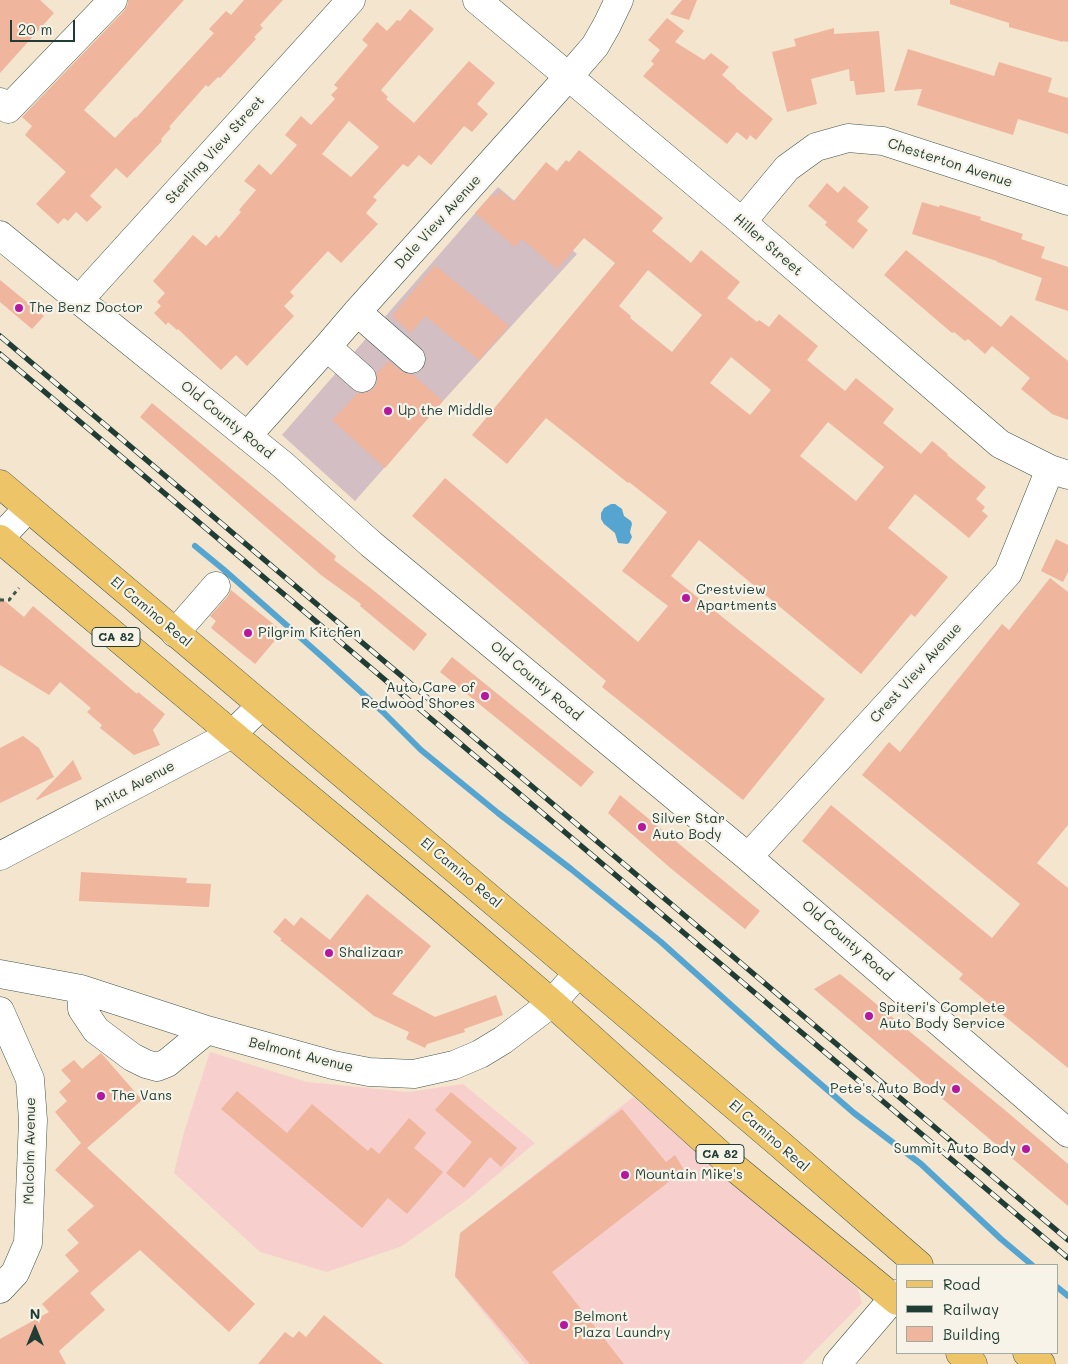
<!DOCTYPE html>
<style>
body{margin:0}
#map{position:relative;width:1068px;height:1364px;overflow:hidden;background:#f4e5ce;font-family:Mali,sans-serif}
canvas{display:block}
.legend{position:absolute;left:896px;top:1264px;width:162px;height:90px;box-sizing:border-box;background:#f7f3e8;border:1px solid #a1aaa0;margin:0;padding:6px 9px;list-style:none;font-size:15px;color:#1f3d34}
.legend li{display:flex;align-items:center;gap:10px;height:25px}
.legend b{width:25px;border:1px solid #a1aaa0}
.north{position:absolute;left:10px;top:1304px;width:50px;height:50px;-webkit-text-stroke:4px #f7f3e8;paint-order:stroke;rotate:0deg;font-size:14px;font-weight:700;line-height:20px;text-align:center;color:#1f3d34}
.north::after{content:'';display:block;margin:auto;width:18px;height:22px;background:#1f3d34;clip-path:polygon(50% 0,100% 100%,50% 72%,0 100%)}
.scale{position:absolute;left:10px;top:20px;width:65px;height:22px;box-sizing:border-box;border:2px solid #1f3d34;border-top:0;padding-left:6px;font-size:15px;line-height:18px;white-space:nowrap;color:#1f3d34;-webkit-text-stroke:4px #f7f3e8;paint-order:stroke}
</style>
<div id="map">
<canvas width="1068" height="1364"></canvas>
<ul class="legend">
<li><b style="height:6px;background:#eec469"></b>Road</li>
<li><b style="height:6px;background:#1f3d34"></b>Railway</li>
<li><b style="height:14px;background:#efb59d"></b>Building</li>
</ul>
<div class="north">N</div>
<div class="scale">20 m</div>
</div>
<script>
const ctx = document.querySelector('canvas').getContext('2d');
ctx.lineJoin = 'round';
function paint(path, color) {
  ctx.fillStyle = color;
  ctx.fill(path, 'evenodd');
}
function shape(rows) {
  const path = new Path2D();
  for (const r of rows) {
    path.moveTo(r[0], r[1]);
    for (let i = 2; i < r.length; i += 2) path.lineTo(r[i], r[i + 1]);
  }
  return path;
}
function stroke(path, color, width, dash) {
  ctx.strokeStyle = color;
  ctx.lineWidth = width;
  ctx.lineCap = dash ? 'butt' : 'round';
  ctx.setLineDash(dash || []);
  ctx.stroke(path);
}
function drawText(font, color, halo, rows, align = 'center') {
  ctx.font = font + ' Mali,sans-serif';
  ctx.lineWidth = 4.5;
  ctx.setLineDash([]);
  ctx.textBaseline = 'middle';
  ctx.strokeStyle = halo;
  ctx.fillStyle = color;
  for (const [text, x, y, turn = 0] of rows) {
    ctx.save();
    ctx.translate(x, y);
    ctx.rotate((+turn || 0) * Math.PI / 180);
    ctx.textAlign = isNaN(turn) ? turn : align;
    if (halo) ctx.strokeText(text, 0, 0);
    ctx.fillText(text, 0, 0);
    ctx.restore();
  }
}
const built = shape([
 [210,1052,307,1082,408,1092,463,1084,535,1143,467,1200,402,1246,327,1272,260,1252,174,1173,184,1132],
 [633,1097,858,1289,862,1303,802,1364,525,1364,455,1277,462,1232]
]);
const industrial = shape([
 [498,187,577,254,443,401,355,501,282,435]
]);
const water = shape([
 [611,504,615,504,622,509,624,516,631,521,632,524,630,532,632,537,629,543,627,544,618,543,615,533,604,524,601,519,601,513,604,508]
]);
const stream = shape([
 [195,546,223,569,327,661,383,712,421,750,498,813,571,869,661,942,779,1048,854,1113,921,1164,1001,1239,1032,1265],
 [1057,1287,1068,1296]
]);
const building = shape([
 [0,0,40,0,54,13,0,73],
 [128,0,184,0,84,110,115,138,135,117,136,118,214,33,209,29,226,11,231,15,244,0,283,0,260,25,263,28,254,37,256,39,220,78,218,77,208,87,206,85,169,127,171,128,161,139,162,141,127,178,116,168,90,196,102,207,87,222,76,212,68,221,64,218,58,224,36,204,66,172,25,135,32,126,22,117,124,11,128,4],
 [682,0,697,0,689,20,670,14],
 [950,0,1068,0,1068,42,1063,41,1063,42,1009,27,1009,23,950,4],
 [410,9,434,29,381,90,388,97,386,99,414,123,469,61,495,83,477,104,488,114,472,132,464,126,431,165,419,155,408,167,403,164,373,197,377,200,366,213,378,224,341,263,328,251,290,292,294,296,284,306,294,316,247,366,236,355,221,370,178,329,177,330,168,322,166,325,154,313,161,306,157,302,165,293,153,281,193,235,206,246,216,235,219,238,241,212,239,210,256,190,244,181,259,164,271,175,297,145,285,135,301,116,311,125,335,99,331,95,338,88,334,85,368,45,362,40,377,22,387,31,397,20,400,21],
 [349,121,379,147,351,177,322,154],
 [667,18,684,31,675,42,704,60,711,53,729,67,722,75,736,87,736,88,773,119,756,140,750,135,747,140,737,132,727,144,643,76,654,64,651,61,660,50,648,40],
 [834,28,834,34,879,31,885,92,856,95,854,81,850,81,849,69,811,79,817,104,787,112,772,52,796,46,794,39],
 [908,49,994,76,999,62,1052,78,1048,92,1068,98,1068,134,1018,119,1013,135,917,105,922,89,894,91],
 [579,150,663,218,652,231,678,252,691,263,701,250,740,282,727,298,757,322,759,320,769,327,779,314,818,346,807,360,845,391,856,378,894,409,883,423,921,454,932,441,948,454,947,455,986,487,976,499,985,507,982,511,988,516,969,538,915,494,888,528,948,577,915,617,911,614,861,674,699,540,671,576,825,699,743,800,602,687,606,681,412,516,445,478,638,642,668,606,622,571,667,512,629,482,628,483,546,418,507,464,472,435,615,263,584,238,557,269,522,239,515,247,475,213,492,194,496,197,500,191,513,202,546,162,557,171,566,160,569,162],
 [648,270,702,315,672,352,630,318,631,316,619,306],
 [731,357,771,390,750,415,710,383],
 [828,422,884,467,856,501,800,456],
 [827,183,838,193,844,186,869,207,857,221,868,230,853,249,825,225,827,222,808,206],
 [922,202,939,207,940,205,981,217,980,220,1023,234,1021,239,1045,247,1041,258,1068,267,1068,311,1035,300,1042,278,997,262,997,261,912,234],
 [906,250,1001,327,1011,315,1068,361,1068,420,1052,414,1021,389,1030,378,992,346,985,354,968,339,965,341,954,332,952,333,884,275],
 [435,265,509,326,479,360,425,316,411,333,392,316],
 [0,280,44,316,32,329,0,302],
 [389,361,401,371,408,374,412,374,443,401,385,468,332,420,358,393,366,393,373,389,377,382,377,373],
 [152,403,336,556,334,560,373,590,427,634,414,651,360,606,361,604,321,575,140,417],
 [1056,539,1068,545,1068,572,1063,582,1041,571],
 [1050,578,1068,592,1068,825,1037,863,1068,888,1068,1068,959,979,963,974,802,841,831,805,992,938,1020,904,862,775,889,742,900,752,1002,624,1009,630],
 [231,590,277,627,271,634,277,638,255,664,211,628,216,621,210,616,228,596],
 [0,597,24,617,33,606,137,694,138,692,165,714,153,730,160,745,134,755,100,728,102,725,87,712,91,708,60,682,49,695,0,665],
 [452,657,594,772,581,787,440,672],
 [23,736,39,748,54,777,0,803,0,748],
 [73,760,82,779,37,800,36,799],
 [620,795,760,911,745,929,668,866,608,813],
 [81,872,187,878,186,883,211,884,209,907,79,901],
 [367,894,431,946,392,994,435,1017,496,995,503,1015,464,1029,465,1032,427,1044,425,1048,406,1039,409,1032,374,1016,280,940,282,939,273,932,285,918,294,926,301,917,330,940],
 [840,974,1006,1111,1068,1164,1068,1206,814,989],
 [101,1053,142,1100,87,1148,255,1304,229,1332,140,1250,90,1293,105,1310,59,1351,66,1364,0,1364,0,1339,49,1312,42,1304,79,1271,65,1255,79,1243,67,1230,94,1206,55,1170,81,1143,55,1112,67,1101,59,1092,71,1081,61,1070,74,1060,82,1069],
 [237,1091,287,1133,312,1104,368,1151,371,1147,379,1154,409,1118,426,1133,414,1148,443,1172,407,1214,388,1198,362,1228,221,1109],
 [451,1092,517,1148,501,1167,490,1157,464,1188,446,1173,472,1142,435,1110],
 [622,1109,666,1162,675,1155,684,1170,552,1272,624,1364,530,1364,455,1276,460,1233],
 [324,1315,383,1364,258,1364,285,1332,293,1338,299,1331,306,1337]
]);
const path = shape([
 [0,600,9,600,19,588]
]);
const minor = shape([
 [477,0,742,222,1000,444,1050,469,1068,475],
 [0,102,8,109,113,0],
 [742,222,787,168,816,147,848,138,883,141,1068,201],
 [0,235,79,300,283,465,371,544,748,857,1068,1133],
 [79,300,351,0],
 [357,312,411,359],
 [327,347,362,378],
 [247,436,327,347,357,312,569,76,595,46,607,25,619,0],
 [0,538,28,508],
 [175,633,216,586],
 [0,856,232,734,261,706],
 [748,857,1008,573,1050,469],
 [0,974,81,989,207,1030,333,1065,369,1072,414,1074,454,1065,480,1054,503,1040,552,1003,578,973],
 [81,989,82,1009,96,1030,132,1057,146,1064,157,1067,167,1063,207,1030],
 [0,1011,30,1079,33,1120,28,1243,15,1273,0,1289],
 [837,1364,897,1294]
]);
const major = shape([
 [0,484,578,973,775,1140,919,1265],
 [0,539,232,734,434,902,552,1003,735,1168,897,1301],
 [960,1353,973,1364],
 [1027,1353,1041,1364]
]);
const rail = shape([
 [0,336,1068,1240],
 [0,354,1068,1258]
]);
const markers = [
 [19,308,5,"#b5179e"],
 [388,411,5,"#b5179e"],
 [686,598,5,"#b5179e"],
 [248,633,5,"#b5179e"],
 [485,696,5,"#b5179e"],
 [642,827,5,"#b5179e"],
 [329,953,5,"#b5179e"],
 [869,1016,5,"#b5179e"],
 [956,1089,5,"#b5179e"],
 [101,1096,5,"#b5179e"],
 [1026,1149,5,"#b5179e"],
 [625,1175,5,"#b5179e"],
 [564,1325,5,"#b5179e"]
];
const shields = [
 [116,637,48],
 [720,1154,48]
];
const shieldNames = [
 ["CA 82",116,637],
 ["CA 82",720,1154]
];
const streetNames = [
 ["Sterling View Street",215,150,-48],
 ["Chesterton Avenue",950,163,18],
 ["Dale View Avenue",438,222,-48],
 ["Hiller Street",768,245,41],
 ["Old County Road",227,420,39],
 ["El Camino Real",151,612,40],
 ["Crest View Avenue",916,673,-48],
 ["Old County Road",536,681,40],
 ["Anita Avenue",134,786,-28],
 ["El Camino Real",461,873,40],
 ["Old County Road",847,941,41],
 ["Belmont Avenue",301,1055,14],
 ["El Camino Real",769,1136,41],
 ["Malcolm Avenue",30,1151,-89]
];
const poiNames = [
 ["The Benz Doctor",29,308],
 ["Up the Middle",398,411],
 ["Crestview",696,590],
 ["Apartments",696,606],
 ["Pilgrim Kitchen",258,633],
 ["Auto Care of",475,688,"right"],
 ["Redwood Shores",475,704,"right"],
 ["Silver Star",652,819],
 ["Auto Body",652,835],
 ["Shalizaar",339,953],
 ["Spiteri's Complete",879,1008],
 ["Auto Body Service",879,1024],
 ["Pete's Auto Body",946,1089,"right"],
 ["The Vans",111,1096],
 ["Summit Auto Body",1016,1149,"right"],
 ["Mountain Mike's",635,1175],
 ["Belmont",574,1317],
 ["Plaza Laundry",574,1333]
];
paint(built, '#f7d0cd');
paint(industrial, '#d2bec3');
paint(water, '#56a5d0');
stroke(stream, '#56a5d0', 6);
paint(building, '#efb59d');
stroke(minor, '#3f564b', 29);
stroke(major, '#3f564b', 29);
stroke(path, '#3f564b', 3, [4, 4]);
stroke(minor, '#fff', 28);
stroke(major, '#eec469', 28);
stroke(rail, '#1f3d34', 5.5);
stroke(rail, '#f7f3e8', 4, [11]);
for (const [x, y, r, color] of markers) {
  const dot = new Path2D();
  dot.arc(x, y, r, 0, 2 * Math.PI);
  ctx.fillStyle = color;
  ctx.fill(dot);
  stroke(dot, '#f7f3e8', 2);
}
for (const [x, y, w] of shields) {
  const box = new Path2D();
  box.roundRect(x - w / 2, y - 9.5, w, 19, 4);
  ctx.fillStyle = '#f7f3e8';
  ctx.fill(box);
  stroke(box, '#1f3d34', 1);
}
drawText('bold 12px', '#1f3d34', null, shieldNames);
drawText('14px', '#1f3d34', '#f7f3e8', streetNames);
drawText('14px', '#1f3d34', '#f7f3e8', poiNames, 'left');
</script>
